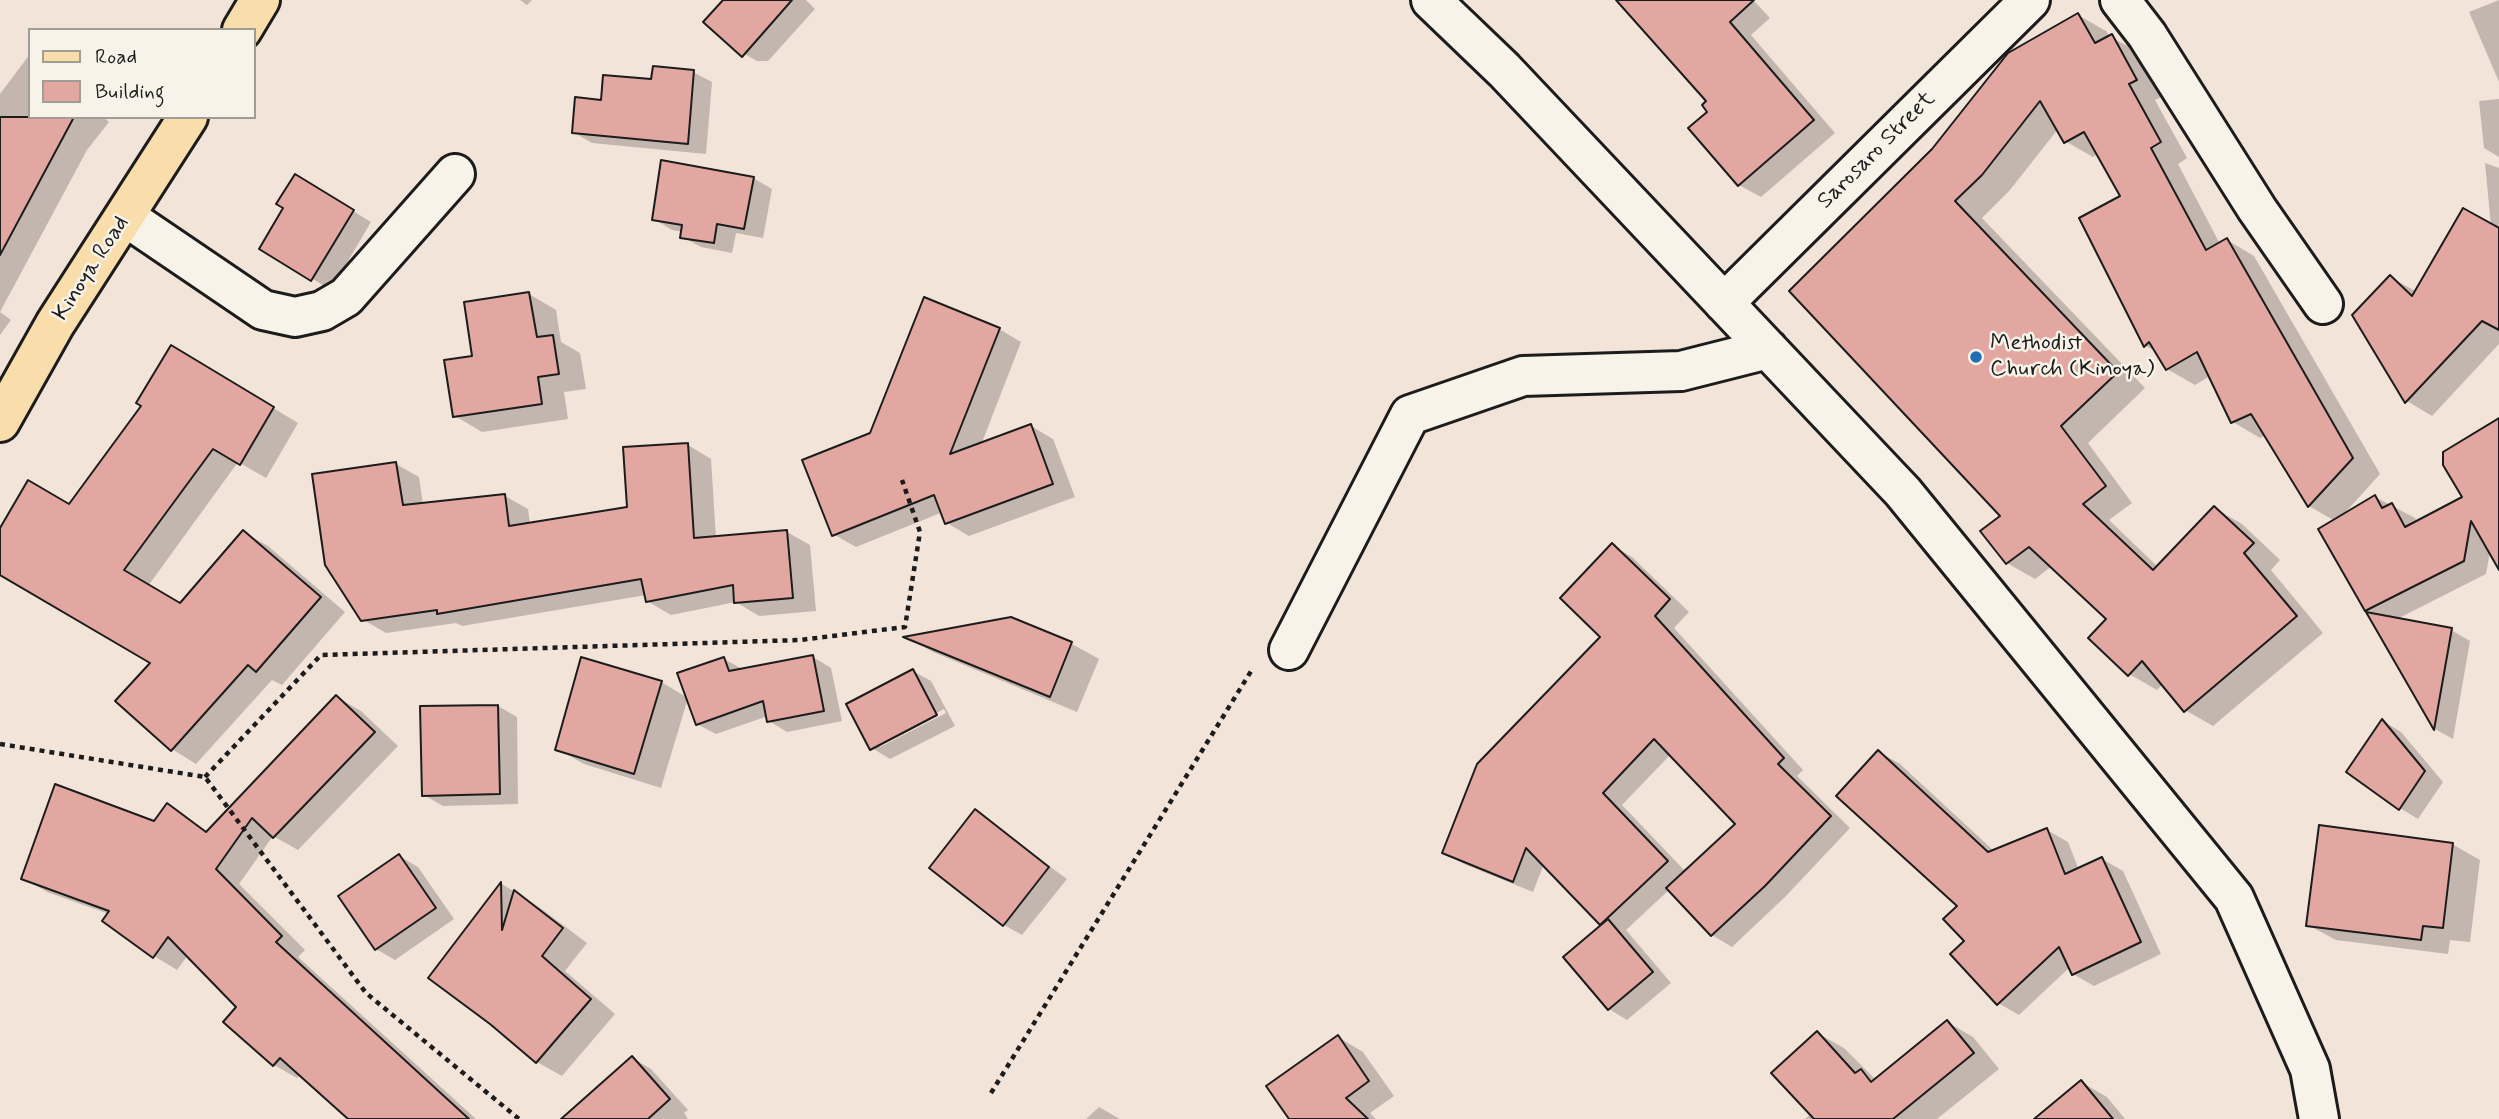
<!DOCTYPE html>
<style>
body{margin:0}
#map{position:relative;width:2499px;height:1119px;overflow:hidden;background:#f3e4da;font-family:Mynerve,sans-serif}
canvas{display:block}
.legend{position:absolute;left:28px;top:28px;width:228px;height:91px;box-sizing:border-box;background:#f7f3e8;border:2px solid #9f9d96;margin:0;padding:9px 12px;list-style:none;font-size:21px;color:#1c1c1c}
.legend li{display:flex;align-items:center;gap:14px;height:35px}
.legend b{width:35px;border:2px solid #9f9d96}
</style>
<div id="map">
<canvas width="2499" height="1119"></canvas>
<ul class="legend">
<li><b style="height:9px;background:#f9deab"></b>Road</li>
<li><b style="height:19px;background:#e2a7a1"></b>Building</li>
</ul>
</div>
<script>
const ctx = document.querySelector('canvas').getContext('2d');
ctx.lineJoin = 'round';
function paint(path, color) {
  ctx.fillStyle = color;
  ctx.fill(path, 'evenodd');
}
function shape(rows) {
  const path = new Path2D();
  for (const r of rows) {
    path.moveTo(r[0], r[1]);
    for (let i = 2; i < r.length; i += 2) path.lineTo(r[i], r[i + 1]);
  }
  return path;
}
function stroke(path, color, width, dash) {
  ctx.strokeStyle = color;
  ctx.lineWidth = width;
  ctx.lineCap = dash ? 'butt' : 'round';
  ctx.setLineDash(dash || []);
  ctx.stroke(path);
}
function drawText(font, color, halo, rows, align = 'center') {
  ctx.font = font + ' Mynerve,sans-serif';
  ctx.lineWidth = 5;
  ctx.setLineDash([]);
  ctx.textBaseline = 'middle';
  ctx.strokeStyle = halo;
  ctx.fillStyle = color;
  for (const [text, x, y, turn = 0] of rows) {
    ctx.save();
    ctx.translate(x, y);
    ctx.rotate((+turn || 0) * Math.PI / 180);
    ctx.textAlign = isNaN(turn) ? turn : align;
    if (halo) ctx.strokeText(text, 0, 0);
    ctx.fillText(text, 0, 0);
    ctx.restore();
  }
}
const shadow = shape([
 [520,0,532,0,527,5],
 [725,0,806,0,815,9,768,61,757,61,736,49],
 [1645,0,1753,0,1770,18,1751,35,1835,133,1761,197,1739,185,1709,112,1709,102],
 [2499,0,2499,82,2469,12],
 [2078,15,2106,31,2110,37,2139,52,2163,96,2155,100,2187,158,2178,164,2220,244,2227,240,2254,256,2380,474,2342,516,2375,497,2415,518,2417,522,2465,498,2499,420,2499,566,2490,551,2486,574,2395,620,2451,630,2470,641,2453,739,2435,729,2370,615,2377,616,2366,610,2335,521,2309,506,2266,435,2260,438,2233,422,2210,376,2195,385,2167,369,2157,352,2146,346,2081,219,2122,197,2098,154,2093,157,2065,141,2058,129,2010,190,1982,218,2145,388,2088,443,2132,503,2109,520,2158,567,2214,508,2242,524,2280,560,2271,570,2323,633,2213,726,2185,710,2163,684,2157,690,2129,674,2109,619,2052,566,2035,579,2007,563,2002,516,1792,291],
 [30,54,30,117,103,117,109,122,87,150,0,312,0,94],
 [693,72,712,82,706,154,592,143,573,132,603,102,653,81],
 [2499,99,2499,157,2484,148,2479,101],
 [2485,163,2499,168,2499,344,2432,416,2407,401,2390,277,2417,292,2491,226],
 [753,178,772,189,763,238,736,233,732,253,701,247,682,237,683,232,672,230,654,219],
 [314,187,371,222,331,290,262,248],
 [529,294,556,310,561,342,580,353,586,389,564,392,568,419,482,432,455,416,474,357],
 [0,312,11,320,0,335],
 [999,329,1021,342,981,445,1031,426,1053,439,1075,497,969,536,947,523,943,512,856,547,833,534,871,434],
 [196,361,298,423,266,478,238,462,148,586,180,605,243,532,268,546,345,612,282,685,272,680,196,764,172,749,153,662,0,573,0,531,70,506],
 [688,445,711,459,716,538,787,532,810,545,816,611,759,616,736,602,671,615,647,601,646,595,462,626,456,623,386,633,362,619,396,464,419,477,423,505,505,496,528,509,530,524,629,508],
 [1612,545,1632,557,1689,612,1674,628,1803,770,1797,776,1850,828,1785,897,1732,947,1712,935,1670,889,1626,930,1671,983,1627,1020,1609,1009,1604,925,1544,864,1533,892,1464,864,1444,852,1603,637],
 [1671,754,1737,824,1686,872,1622,805],
 [1011,618,1072,644,1099,659,1077,712,933,652,908,638],
 [813,657,831,668,842,721,787,732,769,721,768,716,716,734,697,724,724,659,744,670],
 [913,671,931,681,955,726,890,759,872,748],
 [944,709,946,713,880,747,880,743],
 [661,682,688,698,661,788,584,764,557,749],
 [337,697,361,711,398,746,298,850,273,836,239,884,305,950,298,957,476,1119,351,1119,301,1074,297,1078,274,1065,239,1007,188,955,177,970,154,956,109,914,47,892,23,878,155,823,167,806,207,831],
 [498,706,517,717,518,804,443,806,424,795],
 [2383,721,2401,732,2443,782,2418,819,2400,808],
 [1879,752,1900,764,1994,851,2047,830,2068,842,2079,870,2102,859,2123,871,2161,954,2094,986,2073,974,2070,967,2019,1015,1998,1003,1967,941,1959,906],
 [975,812,1067,879,1022,935,1004,925],
 [2452,844,2480,860,2470,942,2450,940,2448,954,2336,940,2308,925],
 [399,856,418,867,454,919,395,960,376,949],
 [502,884,539,907,587,943,565,971,615,1014,562,1076,537,1062,430,978],
 [1947,1022,1973,1037,1999,1069,1937,1119,1805,1119,1811,1114,1817,1033,1844,1048,1876,1080],
 [1338,1037,1363,1052,1394,1096,1370,1113,1376,1119,1291,1119],
 [632,1058,651,1069,688,1110,684,1113,688,1119,584,1119],
 [2081,1082,2107,1097,2125,1119,2037,1119],
 [1099,1107,1120,1119,1086,1119]
]);
const building = shape([
 [723,0,792,0,742,57,703,22,723,0],
 [1616,0,1754,0,1730,22,1814,120,1738,186,1688,128,1707,112,1702,105,1706,101,1616,0],
 [2078,13,2095,43,2112,34,2137,80,2129,84,2161,142,2151,148,2206,250,2227,238,2353,458,2308,507,2251,414,2231,423,2197,352,2166,370,2149,342,2144,347,2079,218,2120,196,2084,132,2064,143,2040,101,1982,175,1955,201,2118,372,2061,426,2106,486,2083,504,2153,570,2214,506,2254,543,2244,553,2297,616,2184,712,2142,661,2128,676,2088,638,2106,619,2029,547,2006,564,1980,531,2000,516,1789,291,1932,149,2008,53,2078,13],
 [653,66,694,70,688,144,572,133,575,97,601,100,603,75,651,79,653,66],
 [0,117,74,117,0,255,0,117],
 [661,160,754,177,744,229,717,224,714,243,680,238,682,225,652,220,661,160],
 [295,174,354,210,311,281,259,249,283,208,276,204,295,174],
 [2463,208,2499,228,2499,330,2482,321,2405,403,2352,315,2390,275,2412,296,2463,208],
 [529,292,537,337,553,335,559,374,538,377,542,404,453,417,444,360,472,356,464,302,529,292],
 [924,297,1000,328,950,454,1031,424,1053,484,945,524,934,495,832,536,802,460,870,433,924,297],
 [171,345,274,407,240,465,213,449,124,570,180,603,243,530,321,597,256,672,248,665,171,751,115,701,150,663,0,575,0,528,28,480,69,504,141,406,136,403,171,345],
 [2499,418,2499,570,2471,521,2464,561,2365,611,2318,529,2375,495,2382,508,2392,503,2405,527,2462,497,2443,465,2443,452,2499,418],
 [688,443,694,538,787,530,793,598,734,603,733,585,646,602,641,579,437,614,437,610,361,621,325,565,312,474,396,462,403,505,505,494,509,526,627,507,623,447,688,443],
 [1612,543,1670,599,1655,616,1784,758,1778,764,1831,816,1765,886,1711,936,1666,888,1735,824,1654,739,1603,793,1668,861,1600,925,1526,848,1513,882,1442,853,1477,764,1600,637,1560,598,1612,543],
 [2366,612,2452,628,2434,730,2366,612],
 [1011,617,1072,642,1050,697,903,637,1011,617],
 [813,655,824,711,767,722,763,701,696,725,677,673,724,657,729,671,813,655],
 [581,657,662,681,634,774,555,750,581,657],
 [913,669,937,715,870,750,846,704,913,669],
 [336,695,375,732,273,838,252,818,216,869,282,936,276,942,469,1119,348,1119,280,1058,273,1066,223,1022,236,1007,168,937,153,958,102,921,109,911,21,879,55,784,154,821,167,803,206,832,336,695],
 [498,705,500,794,422,796,420,706,498,705],
 [2382,719,2425,771,2399,810,2346,772,2382,719],
 [1878,750,1988,852,2047,828,2065,874,2102,857,2141,942,2072,975,2059,947,1997,1005,1950,954,1964,941,1943,919,1957,906,1836,796,1878,750],
 [975,809,1049,867,1003,926,929,868,975,809],
 [2319,825,2453,843,2443,928,2423,926,2421,940,2306,926,2319,825],
 [399,854,436,908,375,950,338,896,399,854],
 [501,882,502,930,514,890,563,928,542,956,591,999,536,1063,490,1024,428,978,501,882],
 [1608,919,1653,972,1608,1010,1563,957,1608,919],
 [1947,1020,1974,1053,1893,1119,1814,1119,1771,1073,1817,1031,1855,1073,1861,1069,1871,1082,1947,1020],
 [1338,1035,1369,1081,1346,1098,1368,1119,1289,1119,1266,1086,1338,1035],
 [632,1056,670,1099,648,1119,561,1119,632,1056],
 [2081,1080,2113,1119,2034,1119,2081,1080]
]);
const path = shape([
 [0,744,205,777,366,993,519,1119],
 [205,777,321,655,800,640,905,627,920,532,902,480],
 [991,1093,1253,668]
]);
const minor = shape([
 [1431,0,1504,70,1903,492,2234,898,2310,1069,2319,1119],
 [2120,0,2147,35,2257,209,2323,304],
 [126,217,263,310,295,317,322,311,346,297,455,174],
 [1724,303,2030,0],
 [1289,650,1410,415,1523,376,1681,371,1768,349]
]);
const major = shape([
 [242,30,260,0],
 [0,422,55,324,188,117]
]);
const markers = [
 [1976,357,7,"#1f6fb2"]
];
const streetNames = [
 ["Sarosaro Street",1877,151,-45],
 ["Kinoya Road",92,269,-57]
];
const poiNames = [
 ["Methodist",1990,344],
 ["Church (Kinoya)",1990,370]
];
paint(shadow, '#0003');
paint(building, '#e2a7a1');
stroke(building, '#1c1c1c', 2);
stroke(minor, '#1c1c1c', 44);
stroke(major, '#1c1c1c', 44);
stroke(path, '#1c1c1c', 4.5, [5, 5]);
stroke(minor, '#f7f3e8', 38);
stroke(major, '#f9deab', 38);
for (const [x, y, r, color] of markers) {
  const dot = new Path2D();
  dot.arc(x, y, r, 0, 2 * Math.PI);
  ctx.fillStyle = color;
  ctx.fill(dot);
  stroke(dot, '#f7f3e8', 2.5);
}
drawText('23px', '#1c1c1c', '#f7f3e8', streetNames);
drawText('23px', '#1c1c1c', '#f7f3e8', poiNames, 'left');
</script>
